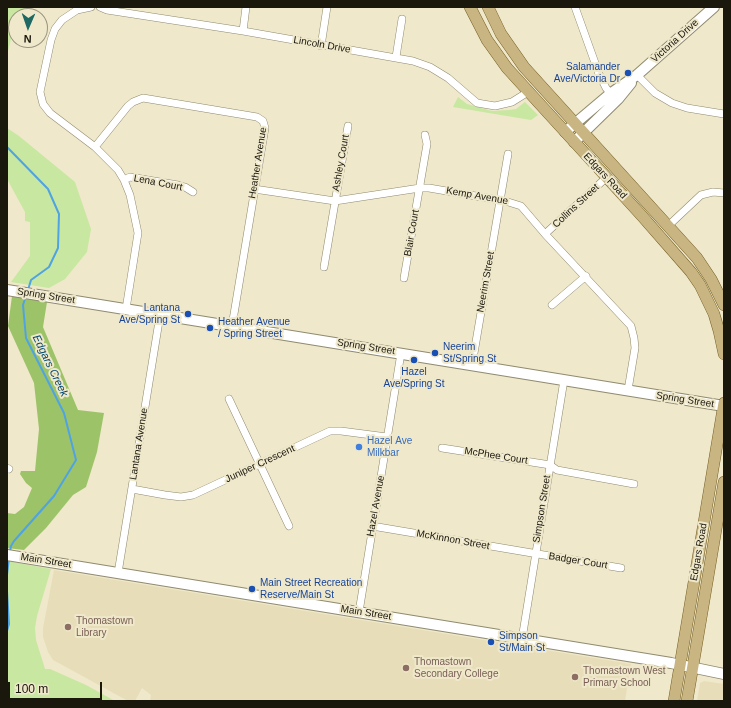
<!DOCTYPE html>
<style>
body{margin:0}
#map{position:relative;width:731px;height:708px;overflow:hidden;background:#efe8cb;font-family:Arial,sans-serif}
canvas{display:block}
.frame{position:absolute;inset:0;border:8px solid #1a170d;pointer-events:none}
.north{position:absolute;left:8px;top:8px;width:40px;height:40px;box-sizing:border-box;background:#efe8cb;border:1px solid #9a947f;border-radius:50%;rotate:182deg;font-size:11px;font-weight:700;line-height:16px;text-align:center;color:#1a170d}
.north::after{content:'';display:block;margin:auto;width:14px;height:18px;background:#1e6964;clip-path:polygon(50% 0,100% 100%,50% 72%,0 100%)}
.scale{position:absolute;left:8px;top:682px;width:94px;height:18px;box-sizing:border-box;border:2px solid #1a170d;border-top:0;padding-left:5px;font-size:12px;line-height:14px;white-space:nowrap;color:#1a170d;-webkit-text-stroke:3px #efe8cb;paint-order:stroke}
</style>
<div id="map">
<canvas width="731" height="708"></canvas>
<div class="frame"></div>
<div class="north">N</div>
<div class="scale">100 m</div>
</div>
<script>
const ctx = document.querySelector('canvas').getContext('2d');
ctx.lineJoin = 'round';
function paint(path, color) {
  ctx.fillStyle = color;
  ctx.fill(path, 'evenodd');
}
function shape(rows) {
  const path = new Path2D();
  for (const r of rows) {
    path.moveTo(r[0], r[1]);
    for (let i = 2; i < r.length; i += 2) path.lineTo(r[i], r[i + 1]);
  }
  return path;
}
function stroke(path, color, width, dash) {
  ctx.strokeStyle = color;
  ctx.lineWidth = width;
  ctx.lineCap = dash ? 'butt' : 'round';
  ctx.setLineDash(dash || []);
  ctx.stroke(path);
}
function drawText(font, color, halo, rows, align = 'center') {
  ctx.font = font + ' Arial,sans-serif';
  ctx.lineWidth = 4;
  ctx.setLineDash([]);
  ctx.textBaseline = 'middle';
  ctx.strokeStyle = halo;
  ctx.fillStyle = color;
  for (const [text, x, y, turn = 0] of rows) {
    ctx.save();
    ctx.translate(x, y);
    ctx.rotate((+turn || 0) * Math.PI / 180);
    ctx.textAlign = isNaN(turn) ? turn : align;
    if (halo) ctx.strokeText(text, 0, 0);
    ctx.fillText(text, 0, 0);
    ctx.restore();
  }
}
const built = shape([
 [54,570,631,664,625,701,150,701,151,695,142,688,135,701,128,701,53,660,48,652,43,637,43,628],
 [704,681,724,684,724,701,697,701,700,683]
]);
const green = shape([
 [7,7,33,7,27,16,16,16,16,35,12,35,7,55],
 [458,97,467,104,492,111,509,110,516,109,525,102,538,115,531,120,453,107],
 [7,128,19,136,75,182,91,229,87,252,65,279,49,288,11,282,30,256,30,222,25,221,25,212,7,179],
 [7,561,51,569,37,616,35,628,36,640,45,669,50,669,86,685,115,701,7,701]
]);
const forest = shape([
 [12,296,47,302,43,327,78,410,104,413,97,452,86,487,73,495,46,528,24,550,7,548,7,513,15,514,24,507,32,488,26,483,20,474,21,471,35,471,39,429,34,383,8,326]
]);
const stream = shape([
 [7,147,48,189,59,214,58,248,49,267,31,280,28,290],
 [10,552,11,546,14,541,54,496,76,460,64,413,26,338,23,305,26,296],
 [7,575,9,558],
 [7,591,9,624,7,631]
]);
const street = shape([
 [91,7,77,10,62,20,55,29,51,40,40,92,43,104,50,113,95,147,118,170,124,180,130,195,138,233,126,309],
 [100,7,107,10,243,31,413,61,430,67,448,78,477,103,495,106,512,102,528,92],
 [575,7,599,74,606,88,613,96],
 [243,31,246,7],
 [321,46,327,7],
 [396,57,402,19],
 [637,75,655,93,672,103,687,108,724,114],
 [95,147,128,106,133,102,143,98,257,117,263,121,265,128,232,326],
 [124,180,130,177,178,185,185,187,193,192],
 [254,189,335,201,420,188,429,188,505,201,521,206,545,234,631,326,634,338,635,348,628,390],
 [668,226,701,195,713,192,724,193],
 [545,234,607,177],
 [324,267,348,126],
 [404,278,427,144,425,135],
 [552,305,586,276],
 [472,365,508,154],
 [229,399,289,526],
 [442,448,544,464,550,465,557,470,634,484],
 [7,468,9,469],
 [132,489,165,495,181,497,193,495,330,431,341,431,387,437],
 [372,526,621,568],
 [118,573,160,315],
 [359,612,401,353],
 [522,639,564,380]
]);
const secondary = shape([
 [565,132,610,94,637,75,714,7],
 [574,142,618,99,631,83],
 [7,290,724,406],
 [7,555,671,663,724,674]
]);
const primary = shape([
 [470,7,487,40,507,68,642,216,691,272,700,285,714,314,719,331,724,354],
 [488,7,501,34,524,67,697,258,711,279,724,305],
 [674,701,724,403],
 [687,701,724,482]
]);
const markers = [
 [628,73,4,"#1a4fb4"],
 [188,314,4,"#1a4fb4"],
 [210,328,4,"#1a4fb4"],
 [435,353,4,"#1a4fb4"],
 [414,360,4,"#1a4fb4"],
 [359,447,4,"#3f7fe0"],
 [252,589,4,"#1a4fb4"],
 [68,627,4,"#8d6e63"],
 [491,642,4,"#1a4fb4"],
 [406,668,4,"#8d6e63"],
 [575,677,4,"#8d6e63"]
];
const streetNames = [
 ["Victoria Drive",675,41,-42],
 ["Lincoln Drive",322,45,10],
 ["Heather Avenue",258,163,-81],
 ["Ashley Court",341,163,-80],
 ["Edgars Road",605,176,47],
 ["Lena Court",158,183,11],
 ["Kemp Avenue",477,196,10],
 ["Collins Street",576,206,-43],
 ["Blair Court",412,233,-80],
 ["Neerim Street",486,282,-80],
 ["Spring Street",46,296,9],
 ["Spring Street",366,347,9],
 ["Spring Street",685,400,9],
 ["Lantana Avenue",139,444,-81],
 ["McPhee Court",496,456,9],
 ["Juniper Crescent",260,464,-25],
 ["Hazel Avenue",376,506,-80],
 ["Simpson Street",542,509,-81],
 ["McKinnon Street",453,540,10],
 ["Edgars Road",699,552,-80],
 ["Main Street",46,561,9],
 ["Badger Court",578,561,9],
 ["Main Street",366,613,9]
];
const transitNames = [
 ["Salamander",620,67,"right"],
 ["Ave/Victoria Dr",620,79,"right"],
 ["Lantana",180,308,"right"],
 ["Ave/Spring St",180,320,"right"],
 ["Heather Avenue",218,322],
 ["/ Spring Street",218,334],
 ["Neerim",443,347],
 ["St/Spring St",443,359],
 ["Hazel",414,372,"center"],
 ["Ave/Spring St",414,384,"center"],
 ["Main Street Recreation",260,583],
 ["Reserve/Main St",260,595],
 ["Simpson",499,636],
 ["St/Main St",499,648]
];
const shopNames = [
 ["Hazel Ave",367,441],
 ["Milkbar",367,453]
];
const educationNames = [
 ["Thomastown",76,621],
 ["Library",76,633],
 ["Thomastown",414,662],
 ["Secondary College",414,674],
 ["Thomastown West",583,671],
 ["Primary School",583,683]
];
const waterNames = [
 ["Edgars Creek",50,366,64]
];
paint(built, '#e7deb9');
paint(green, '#c8e7a1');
paint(forest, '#9dc369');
stroke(stream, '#50a3e3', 2);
stroke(street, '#908a6f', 8);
stroke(secondary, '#908a6f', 12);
stroke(primary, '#745e22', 12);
stroke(street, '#fff', 7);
stroke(secondary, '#fff', 10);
stroke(primary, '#c8b582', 11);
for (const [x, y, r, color] of markers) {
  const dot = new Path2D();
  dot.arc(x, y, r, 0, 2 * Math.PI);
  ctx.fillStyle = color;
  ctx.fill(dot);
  stroke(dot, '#efe8cb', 1.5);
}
drawText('10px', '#1a170d', '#efe8cb', streetNames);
drawText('10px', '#164399', '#efe8cb', transitNames, 'left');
drawText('10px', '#366cbe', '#efe8cb', shopNames, 'left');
drawText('10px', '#785e54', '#efe8cb', educationNames, 'left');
drawText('italic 11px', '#01456e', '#efe8cb', waterNames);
</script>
